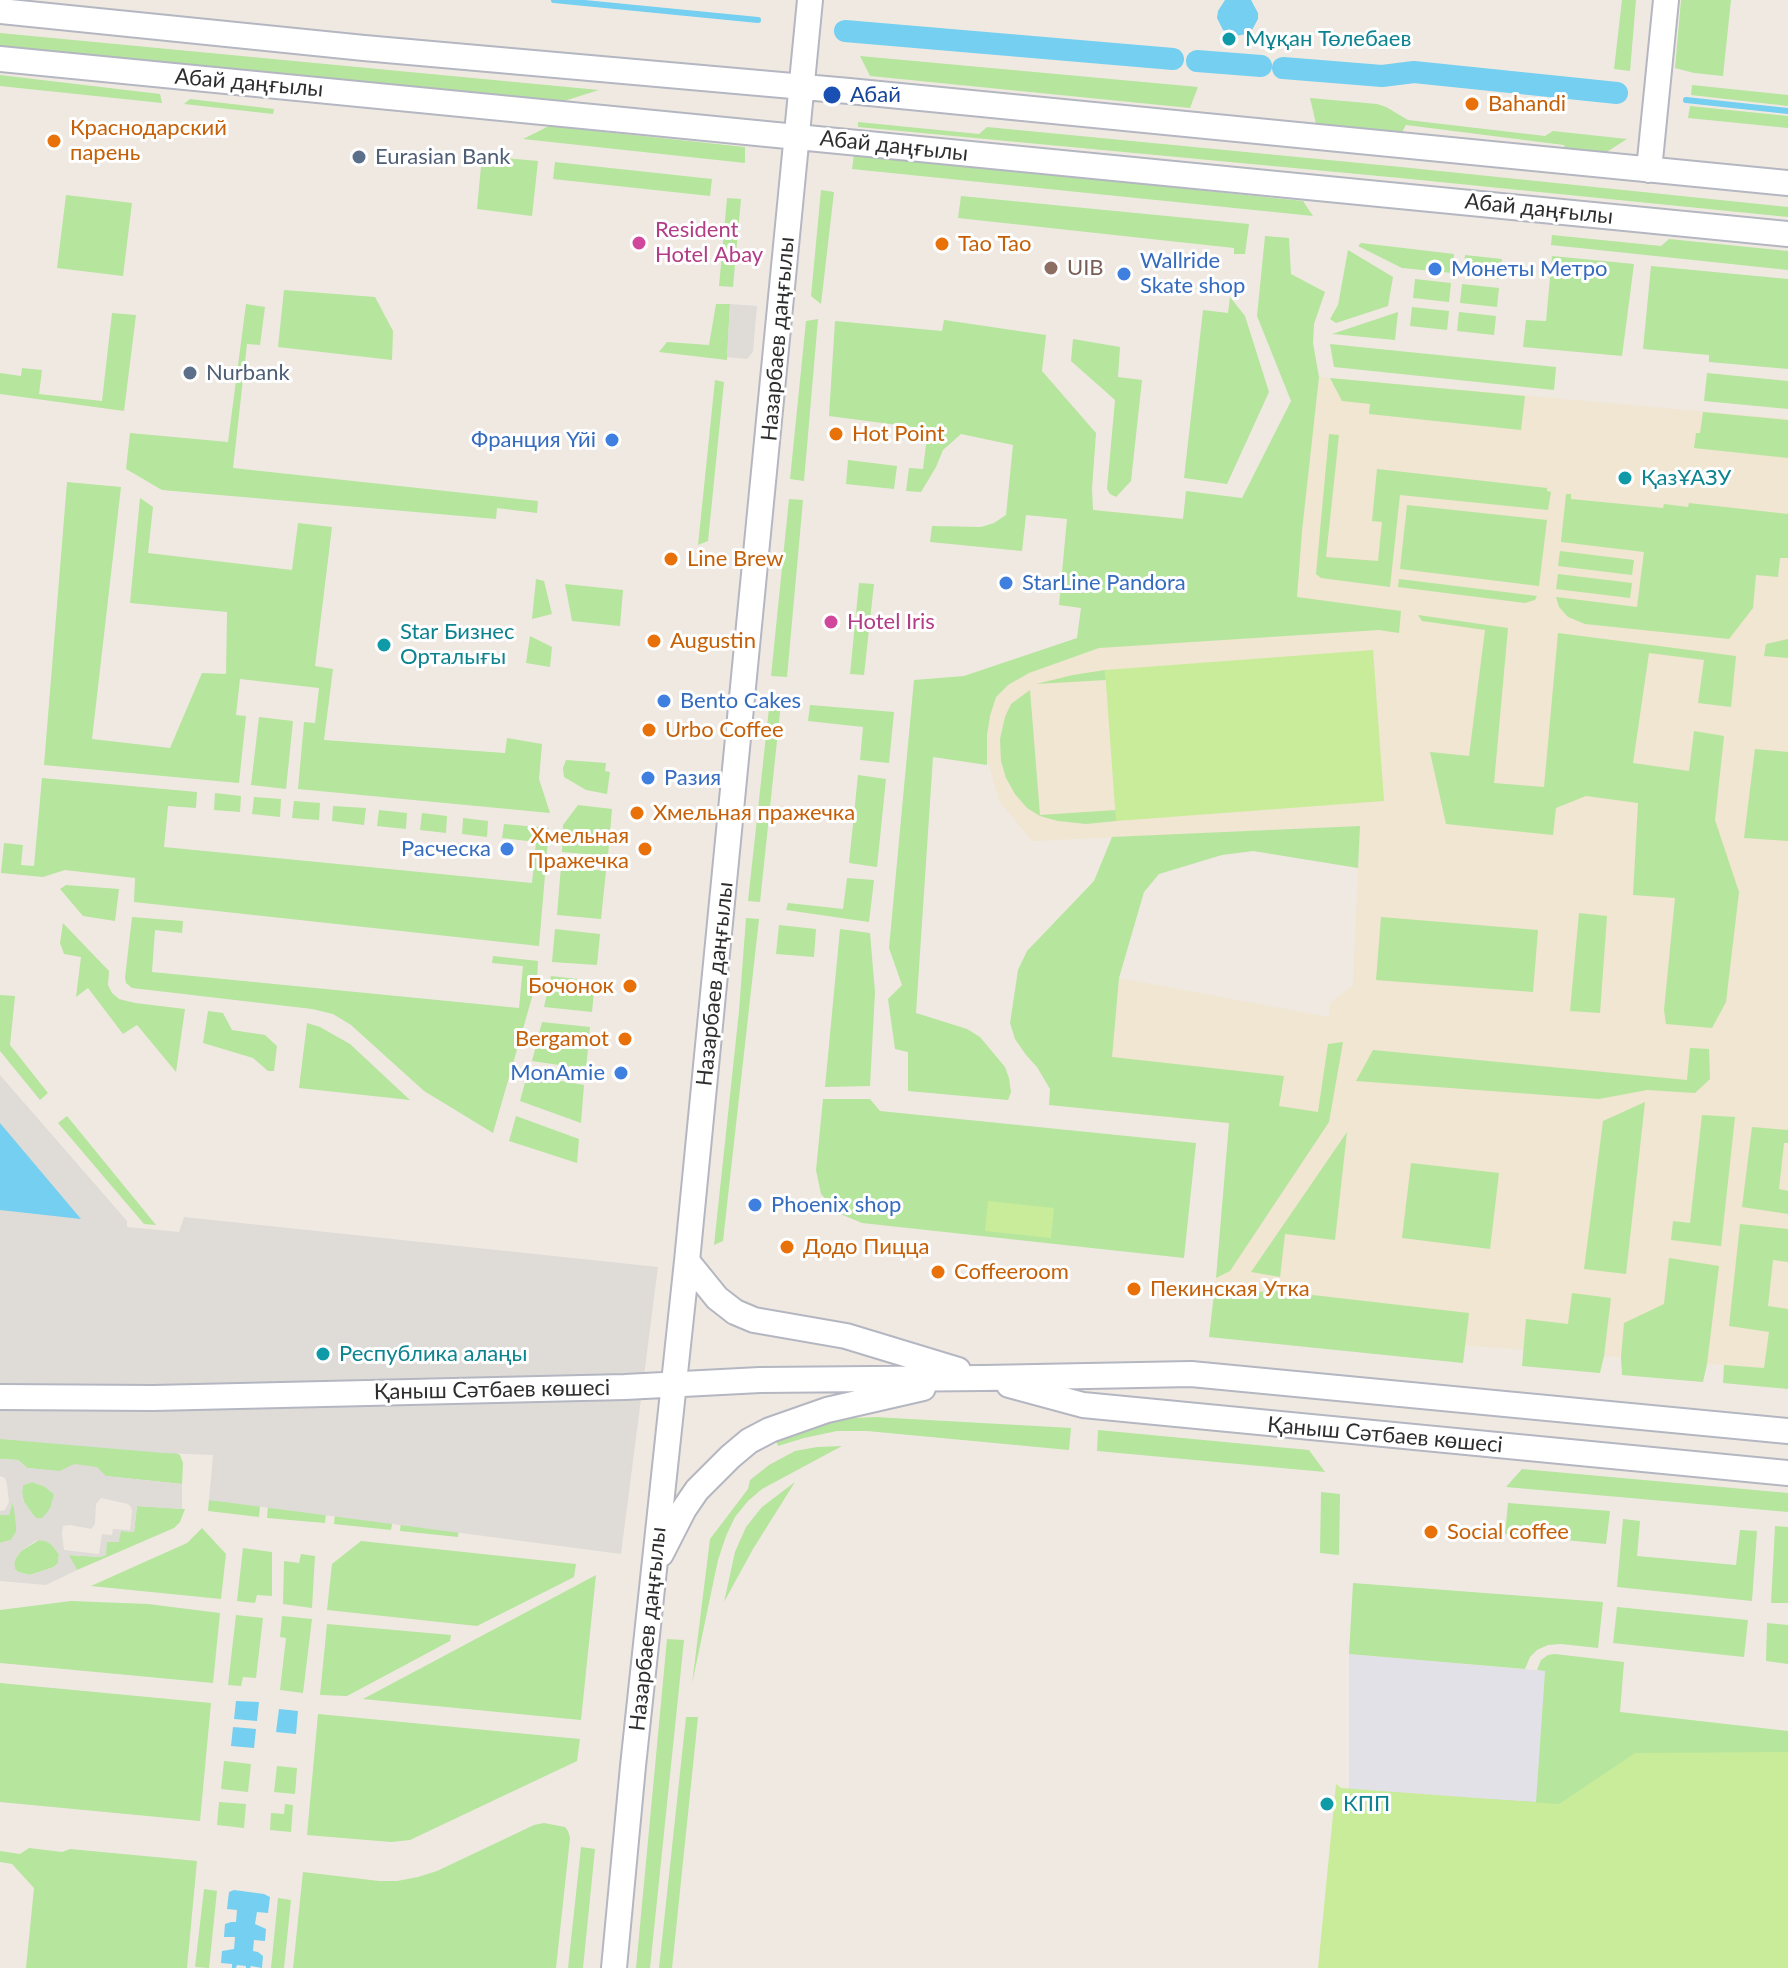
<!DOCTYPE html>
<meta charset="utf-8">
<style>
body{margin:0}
canvas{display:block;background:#efe9e1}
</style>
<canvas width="1788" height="1968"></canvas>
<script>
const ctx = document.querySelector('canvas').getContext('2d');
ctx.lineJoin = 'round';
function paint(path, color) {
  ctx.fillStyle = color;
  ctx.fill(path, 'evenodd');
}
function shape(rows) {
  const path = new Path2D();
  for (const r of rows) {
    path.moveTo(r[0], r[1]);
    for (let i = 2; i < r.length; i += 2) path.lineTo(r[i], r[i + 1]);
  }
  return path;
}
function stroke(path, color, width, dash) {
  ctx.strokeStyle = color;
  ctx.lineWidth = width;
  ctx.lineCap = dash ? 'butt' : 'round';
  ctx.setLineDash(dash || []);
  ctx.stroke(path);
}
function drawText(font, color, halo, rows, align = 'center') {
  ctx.font = font + ' Lato,sans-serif';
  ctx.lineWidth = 6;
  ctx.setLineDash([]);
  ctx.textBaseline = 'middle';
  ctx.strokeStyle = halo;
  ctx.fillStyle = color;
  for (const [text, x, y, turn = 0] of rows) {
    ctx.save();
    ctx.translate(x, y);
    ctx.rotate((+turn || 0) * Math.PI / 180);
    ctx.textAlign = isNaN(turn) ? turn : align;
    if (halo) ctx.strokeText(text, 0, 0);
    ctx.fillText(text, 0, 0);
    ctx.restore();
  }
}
const industrial = shape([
 [1349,1654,1545,1671,1536,1803,1349,1789]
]);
const education = shape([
 [1319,377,1788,419,1788,1370,1210,1326,1216,1278,1230,1271,1246,1125,1106,1111,1119,978,1329,1017,1330,1003,1353,985,1360,826,1032,841,999,801,964,676,1078,638,1081,608,1059,605,1068,507,1302,531]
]);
const green = shape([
 [1622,0,1636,0,1630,71,1614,69],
 [1681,0,1731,0,1723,76,1694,73,1675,68],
 [0,33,599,90,561,102,0,47],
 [860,56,1198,87,1190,108,870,76],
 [0,75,160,94,162,103,0,86],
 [1692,85,1788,95,1788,106,1691,95],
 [1310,98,1377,104,1386,107,1408,120,1545,136,1553,131,1627,139,1605,153,1565,149,1564,145,1406,125,1401,134,1316,124],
 [190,99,274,109,273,114,184,104],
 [1690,106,1788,116,1788,128,1688,118],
 [858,122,979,134,987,127,1401,167,1788,207,1788,217,1400,178,858,127],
 [549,126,745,147,745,163,523,139],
 [854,154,1303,201,1313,216,852,169],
 [482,156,538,161,532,216,477,209],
 [555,162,712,179,710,196,553,179],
 [821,190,834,192,821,304,811,296],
 [66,195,132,203,123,276,57,268],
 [961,196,1249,224,1245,254,1234,254,1234,248,958,218],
 [727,198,741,199,733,287,719,286],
 [1552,235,1661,246,1669,239,1788,251,1788,270,1551,245],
 [1265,236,1289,238,1291,274,1325,292,1314,324,1313,343,1319,377,1302,531,1297,597,1401,611,1399,633,1379,630,1099,648,1029,673,1008,685,996,697,990,716,987,735,987,765,933,757,916,1013,967,1029,980,1037,1005,1067,1009,1078,1011,1092,1008,1100,908,1091,908,1052,895,1049,888,999,902,985,889,948,914,680,964,676,1077,638,1081,608,1059,605,1067,519,1026,515,1022,551,930,542,932,526,981,527,994,523,1006,515,1013,445,961,434,943,450,936,467,921,492,906,491,909,468,923,469,928,429,829,416,835,321,942,331,944,320,1046,335,1042,371,1096,433,1092,489,1093,510,1183,519,1186,491,1242,498,1291,401,1257,316],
 [1361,243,1454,254,1452,273,1402,268,1358,246],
 [1348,250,1393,277,1388,306,1336,323,1330,319,1338,305],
 [1465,255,1502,259,1500,279,1463,275],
 [1552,256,1634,264,1622,356,1523,347,1526,320,1546,321],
 [1651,266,1788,279,1788,369,1709,362,1709,355,1643,349],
 [1415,279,1451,283,1449,302,1413,298],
 [1462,284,1499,288,1497,307,1460,303],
 [284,290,375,297,393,331,392,360,278,347],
 [1230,297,1245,316,1269,392,1227,484,1184,478,1203,310,1228,313],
 [246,304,265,307,260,345,247,344,233,468,538,501,537,513,497,508,496,519,162,490,126,469,130,433,228,442],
 [716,304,730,304,727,360,659,352,667,342,709,345],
 [1412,307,1449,311,1447,330,1410,326],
 [1398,312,1395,340,1332,334],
 [1459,312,1496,316,1494,335,1457,331],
 [112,313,136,315,124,411,0,394,0,373,21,376,22,368,42,370,39,394,102,401],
 [818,319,804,481,790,479,806,321],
 [1073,339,1120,347,1118,377,1142,380,1131,481,1116,497,1110,494,1107,489,1115,400,1071,361],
 [1330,344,1556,367,1554,390,1334,367],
 [1707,373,1788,381,1788,409,1704,401],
 [1330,378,1525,396,1521,430,1369,414,1370,404,1342,401],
 [715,380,724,382,708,541,698,545],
 [1703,412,1788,420,1788,458,1694,448,1696,433,1700,433],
 [1329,434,1339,435,1326,557,1378,561,1382,522,1372,521,1377,469,1547,488,1547,491,1551,492,1548,510,1400,495,1390,587,1321,578,1316,574],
 [848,460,897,466,894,489,846,484],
 [67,482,121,487,92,739,170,748,202,673,226,674,227,612,130,603,140,498,153,507,148,553,292,570,298,523,332,527,315,666,333,669,324,740,505,753,507,738,542,744,539,779,550,813,298,789,304,722,315,723,319,688,240,679,236,715,246,716,239,783,44,765],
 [1566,494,1571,494,1571,499,1663,508,1664,504,1688,507,1689,503,1788,514,1788,558,1780,558,1778,577,1756,575,1753,608,1729,639,1585,624,1568,617,1559,607,1556,597,1637,607,1644,552,1561,542],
 [789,499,803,500,787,677,771,676],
 [1407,505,1547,520,1539,586,1400,569],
 [1560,551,1634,560,1632,575,1558,566],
 [1558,574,1632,583,1630,598,1556,589],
 [536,579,544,581,552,614,532,619],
 [1399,579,1537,596,1535,600,1525,603,1398,587],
 [859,583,874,584,864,675,850,674],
 [565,584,623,590,620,626,572,621],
 [1418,615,1508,628,1494,783,1544,787,1558,633,1736,656,1731,707,1698,703,1704,660,1649,653,1633,763,1689,771,1694,731,1724,736,1715,820,1739,892,1726,1002,1712,1028,1666,1024,1664,1010,1675,898,1633,895,1638,803,1586,796,1556,808,1553,835,1446,824,1430,752,1469,756,1485,630,1422,621],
 [530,636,552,647,550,667,526,663],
 [1788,639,1788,658,1764,656,1766,644],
 [1105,670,1106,680,1036,684,1073,675],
 [1030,690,1040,815,1116,810,1116,821,1086,824,1058,821,1040,816,1027,808,1015,794,1006,778,1001,761,1000,739,1005,717,1011,704],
 [781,703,760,902,748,901,769,708],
 [810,705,894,712,889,763,860,760,863,727,808,721],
 [259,717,293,721,286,789,251,785],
 [1755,749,1788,752,1788,841,1744,838],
 [566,760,606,763,605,771,610,772,607,794,586,790,564,777,563,768],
 [858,775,886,779,877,867,849,863],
 [42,778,197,792,196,808,168,806,164,847,532,883,536,842,502,838,504,824,549,828,539,946,134,902,135,878,65,870,43,877,1,873,4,843,23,845,21,865,34,866],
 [215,793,241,796,240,812,214,810],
 [254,797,281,799,280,817,252,814],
 [294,801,320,803,319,820,292,818],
 [578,805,612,809,608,856,562,852,563,825],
 [333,806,366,808,364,825,332,821],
 [379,810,407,813,406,829,377,826],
 [422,813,447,816,446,833,420,830],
 [463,818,488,821,487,837,462,834],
 [1360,826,1358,868,1253,851,1222,855,1159,874,1144,892,1119,978,1112,1057,1284,1076,1279,1106,1318,1112,1328,1044,1343,1042,1329,1122,1230,1271,1216,1278,1229,1123,1049,1105,1050,1089,1037,1067,1026,1055,1015,1039,1010,1023,1018,970,1027,951,1094,881,1112,837],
 [561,866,606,871,601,919,557,915],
 [847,878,874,880,869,922,786,910,788,903,843,909],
 [66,885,119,889,115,921,83,916,60,889],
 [1579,913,1607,916,1600,1013,1570,1011],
 [132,917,183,921,182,933,155,930,152,972,519,1008,523,966,492,963,493,956,538,961,537,980,493,1133,424,1091,351,1025,333,1014,312,1009,132,988,126,983,125,978],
 [1381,917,1538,930,1533,992,1376,980],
 [746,918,759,919,723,1241,714,1245,739,1011],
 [63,923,109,971,108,985,112,993,119,999,135,1003,185,1009,176,1072,137,1025,123,1034,88,988,76,997,81,957,64,954,60,943],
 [779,925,816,929,814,957,776,954],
 [555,929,600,934,597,965,552,962],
 [840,929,870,933,875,992,870,1086,825,1087],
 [551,976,595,981,592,1012,544,1007],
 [0,995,15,996,10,1045,48,1093,40,1100,0,1051],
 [208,1011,223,1013,232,1030,265,1035,277,1046,274,1071,268,1071,253,1058,203,1043],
 [542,1022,590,1027,586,1069,532,1061],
 [307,1023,320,1027,350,1044,410,1100,299,1088],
 [1690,1048,1709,1049,1710,1079,1695,1093,1647,1090,1599,1099,1356,1081,1373,1050,1687,1080],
 [527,1075,584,1085,581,1123,520,1101],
 [823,1099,870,1099,880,1111,1196,1143,1184,1258,862,1223,838,1213,821,1194,816,1170],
 [1645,1102,1626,1274,1584,1269,1603,1121],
 [1702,1115,1735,1117,1721,1246,1671,1240,1673,1221,1690,1223],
 [67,1116,156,1225,144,1224,58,1123],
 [516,1116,579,1139,577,1163,509,1141],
 [1752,1127,1788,1130,1788,1143,1784,1143,1779,1189,1788,1191,1788,1214,1742,1207],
 [1347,1132,1335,1240,1285,1234,1280,1277,1251,1272],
 [1411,1163,1499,1173,1490,1249,1402,1238],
 [1740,1224,1788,1229,1788,1262,1773,1260,1768,1306,1788,1309,1788,1389,1723,1383,1724,1365,1764,1368,1769,1332,1729,1326],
 [1669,1258,1719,1266,1707,1364,1703,1382,1622,1375,1621,1357,1624,1323,1664,1304],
 [1278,1291,1469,1313,1463,1363,1209,1337,1214,1294],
 [1572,1293,1611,1298,1604,1356,1600,1373,1522,1366,1526,1319,1568,1324],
 [875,1417,1071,1428,1069,1450,867,1431,837,1431,804,1438,778,1446,774,1436,838,1419],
 [1098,1430,1309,1450,1325,1472,1097,1451],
 [0,1436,172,1451,180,1455,183,1463,182,1484,27,1468,18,1460,0,1459],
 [842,1446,762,1489,748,1501,735,1517,726,1536,718,1560,692,1684,710,1539,748,1489,750,1480,769,1465,795,1451,817,1447],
 [1522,1469,1788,1493,1788,1512,1506,1487],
 [32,1482,44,1486,54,1494,54,1499,50,1509,43,1518,36,1518,33,1515,24,1502,22,1493,23,1485],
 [795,1482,753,1549,724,1602,735,1552,746,1527,762,1507],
 [1321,1492,1340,1494,1339,1555,1320,1553],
 [12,1500,16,1514,16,1532,11,1540,0,1543,0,1515,9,1515],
 [209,1500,260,1505,259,1517,208,1511],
 [1508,1503,1610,1511,1606,1544,1505,1534],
 [137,1506,185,1509,180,1522,174,1528,77,1570,68,1555,101,1557,107,1541,121,1531,134,1532],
 [268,1506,326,1512,325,1523,267,1518],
 [335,1513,393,1519,391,1530,334,1524],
 [1623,1519,1640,1521,1637,1556,1736,1565,1740,1530,1757,1531,1752,1601,1617,1587],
 [401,1520,459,1526,458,1537,400,1531],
 [1775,1526,1788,1527,1788,1603,1771,1603],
 [202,1528,226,1554,221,1599,91,1586,187,1543],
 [39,1540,47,1541,51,1544,59,1554,58,1563,54,1567,30,1575,18,1572,15,1569,14,1564,16,1558,21,1551],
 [361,1541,576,1564,574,1577,477,1626,327,1610,332,1564],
 [243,1548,272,1552,272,1596,257,1595,255,1603,237,1601],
 [301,1554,315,1556,312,1608,283,1604,284,1561,299,1563],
 [596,1575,581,1720,363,1699],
 [1353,1583,1603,1602,1598,1648,1561,1644,1548,1645,1537,1650,1530,1657,1525,1669,1349,1654],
 [71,1601,148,1604,220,1613,213,1683,0,1663,0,1610],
 [1617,1607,1748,1620,1744,1657,1613,1643],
 [236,1615,263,1618,256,1678,243,1677,241,1686,228,1685],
 [282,1616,312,1619,303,1693,280,1690,286,1638,280,1637],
 [1767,1623,1788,1625,1788,1664,1766,1661],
 [327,1624,451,1635,450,1641,347,1696,320,1695],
 [667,1639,684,1640,650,1968,636,1968],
 [1555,1654,1624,1662,1620,1712,1788,1731,1788,1795,1473,1968,1487,1799,1536,1802,1545,1671,1537,1670,1541,1660,1548,1655],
 [0,1683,211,1703,200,1821,0,1802],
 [318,1714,580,1739,577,1761,410,1840,391,1842,307,1835],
 [686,1717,698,1717,672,1968,659,1968],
 [224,1761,251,1764,248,1792,221,1789],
 [277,1766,297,1768,295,1794,274,1792],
 [219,1802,246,1804,244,1828,217,1825],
 [285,1804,293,1805,291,1832,270,1830,271,1813,284,1814],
 [544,1823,565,1827,568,1831,570,1838,556,1968,293,1968,303,1872,379,1881,397,1881,418,1877,437,1871,534,1825],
 [581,1847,595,1849,583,1968,568,1968],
 [29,1848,62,1852,70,1849,197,1861,187,1968,26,1968,34,1888,12,1864,0,1862,0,1851,20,1854],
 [204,1889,217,1891,209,1968,195,1967],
 [278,1898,291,1900,284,1968,271,1968]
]);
const pitch = shape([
 [1373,650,1384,801,1116,821,1105,670],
 [988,1201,1054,1208,1051,1238,985,1231],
 [1788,1752,1788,1968,1318,1968,1336,1784,1341,1788,1559,1804,1635,1753]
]);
const plaza = shape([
 [730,304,757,306,753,352,747,359,727,357],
 [0,1075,127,1221,127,1227,179,1232,184,1217,658,1267,621,1554,209,1500,213,1455,164,1453,0,1439],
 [0,1459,18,1460,27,1468,60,1471,74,1464,97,1467,106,1476,182,1484,182,1509,137,1506,134,1532,121,1531,119,1542,107,1542,106,1555,101,1557,69,1555,77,1570,46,1585,0,1581,0,1543,11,1540,16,1532,16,1525,13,1502,9,1515,0,1515,0,1511,5,1510,9,1502,7,1484,5,1478,0,1476],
 [32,1482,44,1486,54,1494,50,1509,42,1518,36,1518,33,1515,24,1502,22,1493,23,1485],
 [101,1498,128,1504,131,1507,132,1511,130,1530,113,1529,112,1535,102,1534,99,1554,64,1550,62,1533,63,1526,70,1525,91,1529,95,1524,96,1504],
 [43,1540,51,1544,59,1554,58,1563,54,1567,30,1575,18,1572,15,1569,14,1564,16,1558,21,1551,35,1541]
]);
const water = shape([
 [1225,0,1251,0,1258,13,1258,19,1252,30,1247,34,1235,36,1223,30,1217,18,1218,11],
 [0,1123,81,1219,0,1210],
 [236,1701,259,1702,257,1721,234,1719],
 [279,1709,298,1711,296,1734,276,1732],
 [233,1727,256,1729,254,1748,231,1746],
 [234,1890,264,1894,270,1897,268,1913,257,1912,255,1924,266,1929,265,1941,254,1940,253,1951,258,1952,263,1956,262,1968,251,1966,250,1968,246,1968,246,1966,237,1965,236,1968,232,1968,232,1964,221,1963,222,1951,234,1949,235,1937,224,1937,225,1924,231,1922,236,1922,237,1910,227,1909,229,1892]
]);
const stream = shape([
 [554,0,758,20],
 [1686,100,1788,111]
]);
const canal = shape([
 [845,31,1173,59],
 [1197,61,1261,66],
 [1283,68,1382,76,1414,72,1617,93]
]);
const secondary = shape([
 [0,11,364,48,849,91,1788,183],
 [0,59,1788,234],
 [1649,170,1666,0],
 [687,1261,717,1298,735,1312,754,1320,846,1336,958,1370],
 [1009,1385,1083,1405,1788,1473],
 [0,1397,153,1398,625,1387,760,1380,984,1378,1191,1374,1788,1431],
 [661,1554,684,1509,697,1490,730,1457,749,1441,770,1430,827,1410,923,1388],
 [614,1968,633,1766,687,1261,810,0]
]);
const markers = [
 [1229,39,8,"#0f9aa8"],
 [832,95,10,"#1a4fb4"],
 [1472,104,8,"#e8710a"],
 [54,141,8,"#e8710a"],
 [359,157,8,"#5c6f8a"],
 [639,243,8,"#d1479c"],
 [942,244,8,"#e8710a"],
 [1051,268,8,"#8d6e63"],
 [1435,269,8,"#3f7fe0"],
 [1124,274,8,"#3f7fe0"],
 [190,373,8,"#5c6f8a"],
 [836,434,8,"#e8710a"],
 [612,440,8,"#3f7fe0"],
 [1625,478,8,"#0f9aa8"],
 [671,559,8,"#e8710a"],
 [1006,583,8,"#3f7fe0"],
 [831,622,8,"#d1479c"],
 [654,641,8,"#e8710a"],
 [384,645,8,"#0f9aa8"],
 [664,701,8,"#3f7fe0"],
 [649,730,8,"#e8710a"],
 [648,778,8,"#3f7fe0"],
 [637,813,8,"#e8710a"],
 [507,849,8,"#3f7fe0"],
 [645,849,8,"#e8710a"],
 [630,986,8,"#e8710a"],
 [625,1039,8,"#e8710a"],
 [621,1073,8,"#3f7fe0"],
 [755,1205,8,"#3f7fe0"],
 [787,1247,8,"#e8710a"],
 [938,1272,8,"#e8710a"],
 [1134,1289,8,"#e8710a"],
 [323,1354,8,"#0f9aa8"],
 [1431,1532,8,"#e8710a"],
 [1327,1804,8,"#0f9aa8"]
];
const cultureNames = [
 ["Мұқан Төлебаев",1245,39],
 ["ҚазҰАЗУ",1641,478],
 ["Star Бизнес",400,632],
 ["Орталығы",400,657],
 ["Республика алаңы",339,1354],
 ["КПП",1343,1804]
];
const streetNames = [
 ["Абай даңғылы",249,83,5],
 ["Абай даңғылы",894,146,6],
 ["Абай даңғылы",1539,209,6],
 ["Назарбаев даңғылы",778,339,-85],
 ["Назарбаев даңғылы",715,984,-84],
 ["Қаныш Сәтбаев көшесі",492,1390,-1],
 ["Қаныш Сәтбаев көшесі",1385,1435,5],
 ["Назарбаев даңғылы",648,1629,-84]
];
const transitNames = [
 ["Абай",850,95]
];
const foodNames = [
 ["Bahandi",1488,104],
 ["Краснодарский",70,128],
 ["парень",70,153],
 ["Tao Tao",958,244],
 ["Hot Point",852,434],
 ["Line Brew",687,559],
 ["Augustin",670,641],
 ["Urbo Coffee",665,730],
 ["Хмельная пражечка",653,813],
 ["Хмельная",629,836,"right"],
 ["Пражечка",629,861,"right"],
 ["Бочонок",614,986,"right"],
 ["Bergamot",609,1039,"right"],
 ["Додо Пицца",803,1247],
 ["Coffeeroom",954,1272],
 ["Пекинская Утка",1150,1289],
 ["Social coffee",1447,1532]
];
const serviceNames = [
 ["Eurasian Bank",375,157],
 ["Nurbank",206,373]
];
const hotelNames = [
 ["Resident",655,230],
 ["Hotel Abay",655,255],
 ["Hotel Iris",847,622]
];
const shopNames = [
 ["Wallride",1140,261],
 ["Skate shop",1140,286],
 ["Монеты Метро",1451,269],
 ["Франция Үйі",596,440,"right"],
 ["StarLine Pandora",1022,583],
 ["Bento Cakes",680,701],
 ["Разия",664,778],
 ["Расческа",491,849,"right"],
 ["MonAmie",605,1073,"right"],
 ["Phoenix shop",771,1205]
];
const educationNames = [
 ["UIB",1067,268]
];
paint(industrial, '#e3e1e8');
paint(education, '#f0e6d1');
paint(green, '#b6e59e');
paint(pitch, '#c9ec9a');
paint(plaza, '#dfdcd8');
paint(water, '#75cff0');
stroke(stream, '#75cff0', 6);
stroke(canal, '#75cff0', 22);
stroke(secondary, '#b4b7c1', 28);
stroke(secondary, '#fff', 24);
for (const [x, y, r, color] of markers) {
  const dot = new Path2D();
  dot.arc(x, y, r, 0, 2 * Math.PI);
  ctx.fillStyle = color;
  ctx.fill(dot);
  stroke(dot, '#fff', 3);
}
drawText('22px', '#0d838f', '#fff', cultureNames, 'left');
drawText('22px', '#2e2e2e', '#fff', streetNames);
drawText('22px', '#164399', '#fff', transitNames, 'left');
drawText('22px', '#c56008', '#fff', foodNames, 'left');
drawText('22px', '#4e5e75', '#fff', serviceNames, 'left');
drawText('22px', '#b23c85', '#fff', hotelNames, 'left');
drawText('22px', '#366cbe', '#fff', shopNames, 'left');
drawText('22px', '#785e54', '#fff', educationNames, 'left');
</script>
